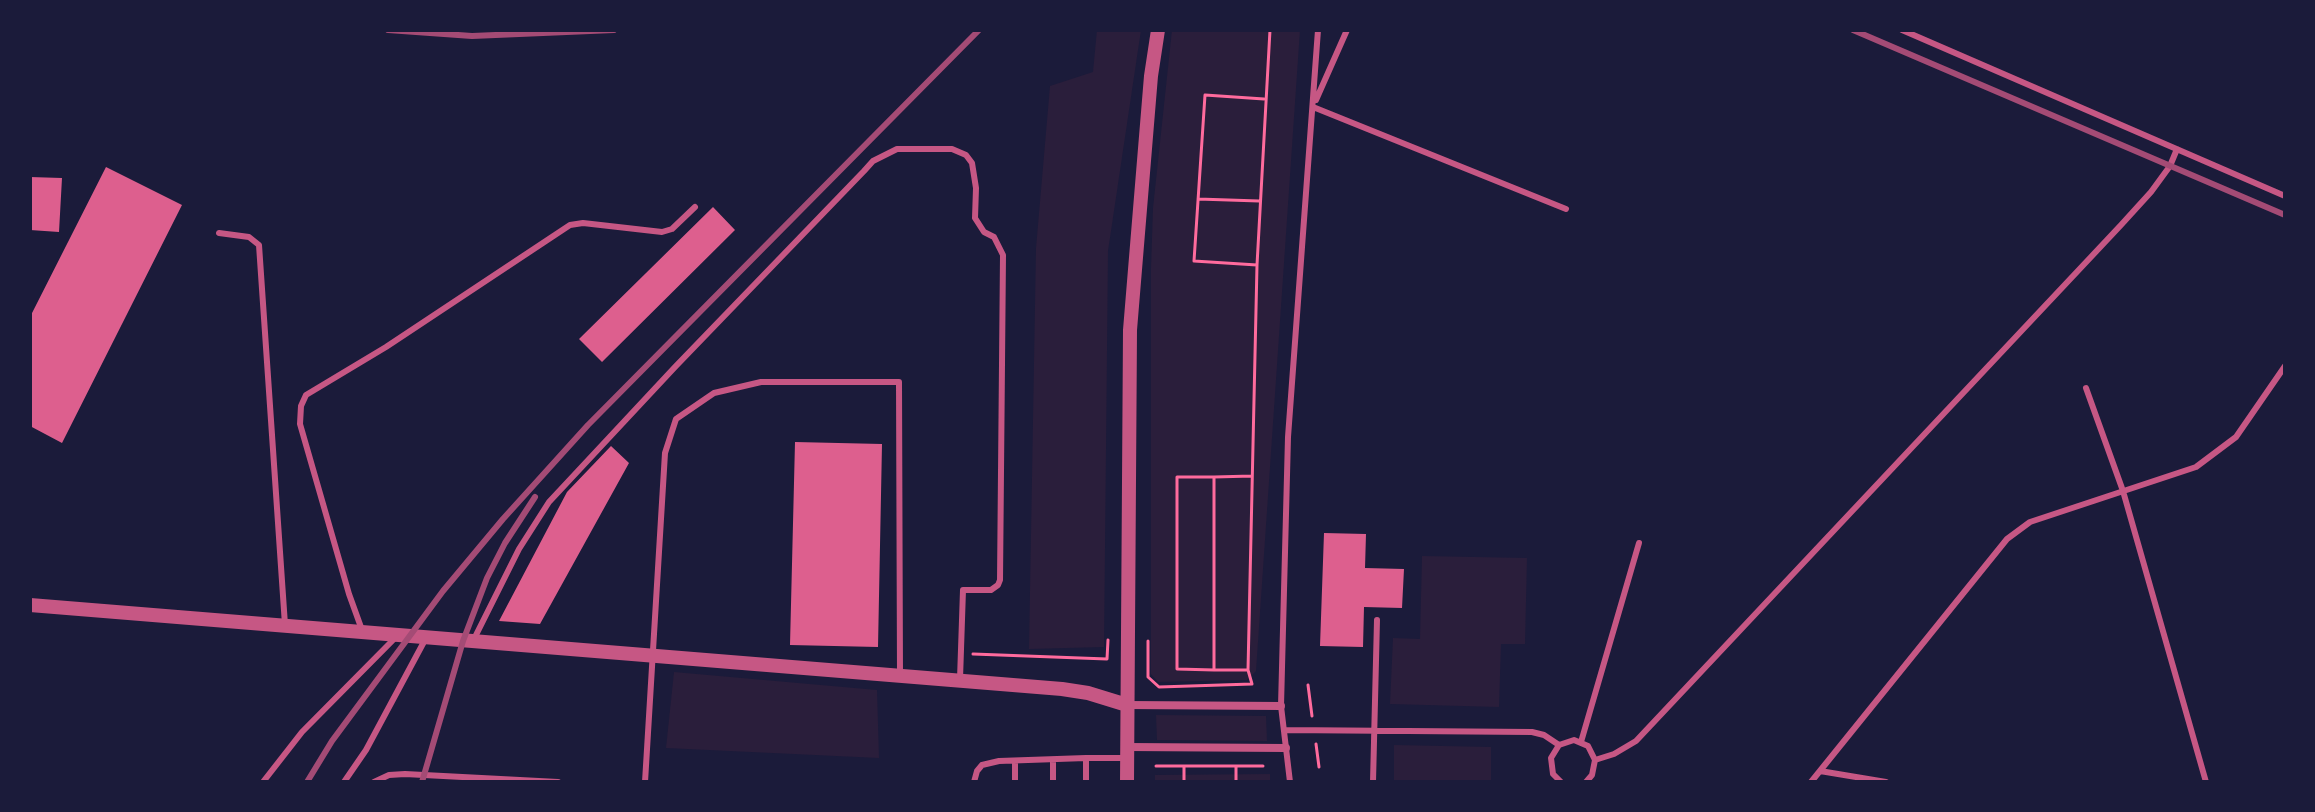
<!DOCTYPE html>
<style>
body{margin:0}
#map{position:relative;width:2315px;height:812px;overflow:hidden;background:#1b1b3a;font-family:Manrope,sans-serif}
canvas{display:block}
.frame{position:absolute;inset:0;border:32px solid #1b1b3a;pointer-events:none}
</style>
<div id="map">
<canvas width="2315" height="812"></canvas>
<div class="frame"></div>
</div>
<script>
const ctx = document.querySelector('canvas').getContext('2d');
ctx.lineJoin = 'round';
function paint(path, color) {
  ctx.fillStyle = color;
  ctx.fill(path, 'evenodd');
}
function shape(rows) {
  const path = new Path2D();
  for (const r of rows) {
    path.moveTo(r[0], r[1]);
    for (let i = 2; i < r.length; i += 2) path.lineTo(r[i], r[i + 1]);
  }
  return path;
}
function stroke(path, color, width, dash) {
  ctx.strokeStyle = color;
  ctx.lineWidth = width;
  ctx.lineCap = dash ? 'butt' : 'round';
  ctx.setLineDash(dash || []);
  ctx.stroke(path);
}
const green = shape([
 [1097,30,1141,30,1108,251,1104,647,1029,649,1036,248,1050,86,1093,72],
 [1172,30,1300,30,1256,671,1247,680,1158,682,1151,674,1151,268,1153,208],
 [1422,556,1527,558,1525,644,1501,644,1499,707,1390,704,1393,638,1420,639],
 [674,672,877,690,879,758,666,748],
 [1156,715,1266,716,1267,741,1157,740],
 [1394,745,1491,747,1491,782,1394,782],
 [1270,774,1270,782,1155,782,1155,775]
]);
const building = shape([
 [106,167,182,205,62,443,30,426,30,317],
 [30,177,62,178,59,232,30,230],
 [713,207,735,230,602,362,579,339],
 [795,442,882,444,878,647,790,645],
 [611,446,629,463,540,624,499,621,567,492],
 [1324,533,1366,534,1365,568,1404,569,1402,608,1364,607,1363,647,1320,646]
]);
const path = shape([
 [1198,199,1259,201],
 [1257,265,1194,261,1205,95,1264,99],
 [1214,477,1252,476],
 [1148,641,1148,677,1159,687,1252,684,1248,670,1257,265,1270,30],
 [973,654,1107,659,1108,640],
 [1214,670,1214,477,1177,477,1177,669,1214,670,1248,670],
 [1308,685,1312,716],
 [1316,744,1319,767],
 [1156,766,1263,766],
 [1184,782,1184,766],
 [1236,782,1236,766]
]);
const service = shape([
 [1902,30,2285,196],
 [1316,100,1347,30],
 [1313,107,1566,209],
 [219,233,249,237,259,245,285,625],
 [2086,388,2123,491,2206,782],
 [362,630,349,594,300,424,301,406,306,395,386,347,570,225,583,223,662,232,672,229,695,207],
 [474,639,519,549,549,502,675,367,864,171,873,161,897,149,952,149,966,155,972,163,976,188,975,218,984,232,994,237,1003,255,1000,580,998,585,991,590,963,590,960,679],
 [1284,730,1532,732,1544,735,1559,745],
 [1581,742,1639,543],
 [1595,760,1614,754,1636,741,2121,225,2151,192,2170,166,2177,149],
 [1820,771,1886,782],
 [263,782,302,732,397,636],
 [344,782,366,750,426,638],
 [374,782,389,775,405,774,558,782],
 [645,782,665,453,676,419,714,393,761,382,899,382,900,676],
 [974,782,977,771,982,765,999,761,1086,758],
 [1015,782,1015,761],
 [1053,782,1053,760],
 [1086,782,1086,758,1127,758],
 [1290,782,1281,706,1288,437,1318,30],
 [1373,782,1377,620],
 [1561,782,1553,774,1551,758,1559,745,1574,740,1588,746,1595,760,1592,775,1586,782],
 [1811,782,2007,539,2030,522,2196,467,2236,437,2285,366]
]);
const minor = shape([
 [1127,705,1281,706],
 [1127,747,1286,748]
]);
const tertiary = shape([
 [30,605,1062,689,1088,693,1127,705],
 [1127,782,1130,330,1151,76,1158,30]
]);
const rail = shape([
 [388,30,472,36,614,30],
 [1853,30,2285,215],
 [307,782,332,741,443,591,503,519,588,425,979,30],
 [422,782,463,641,487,578,505,543,535,497]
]);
paint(green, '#2a1e3b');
paint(building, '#dd5f8e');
stroke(path, '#ff6b9d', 3);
stroke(service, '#c65784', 6);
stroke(minor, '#c65784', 8);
stroke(tertiary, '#c65784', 14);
stroke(rail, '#a44b75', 6);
</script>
